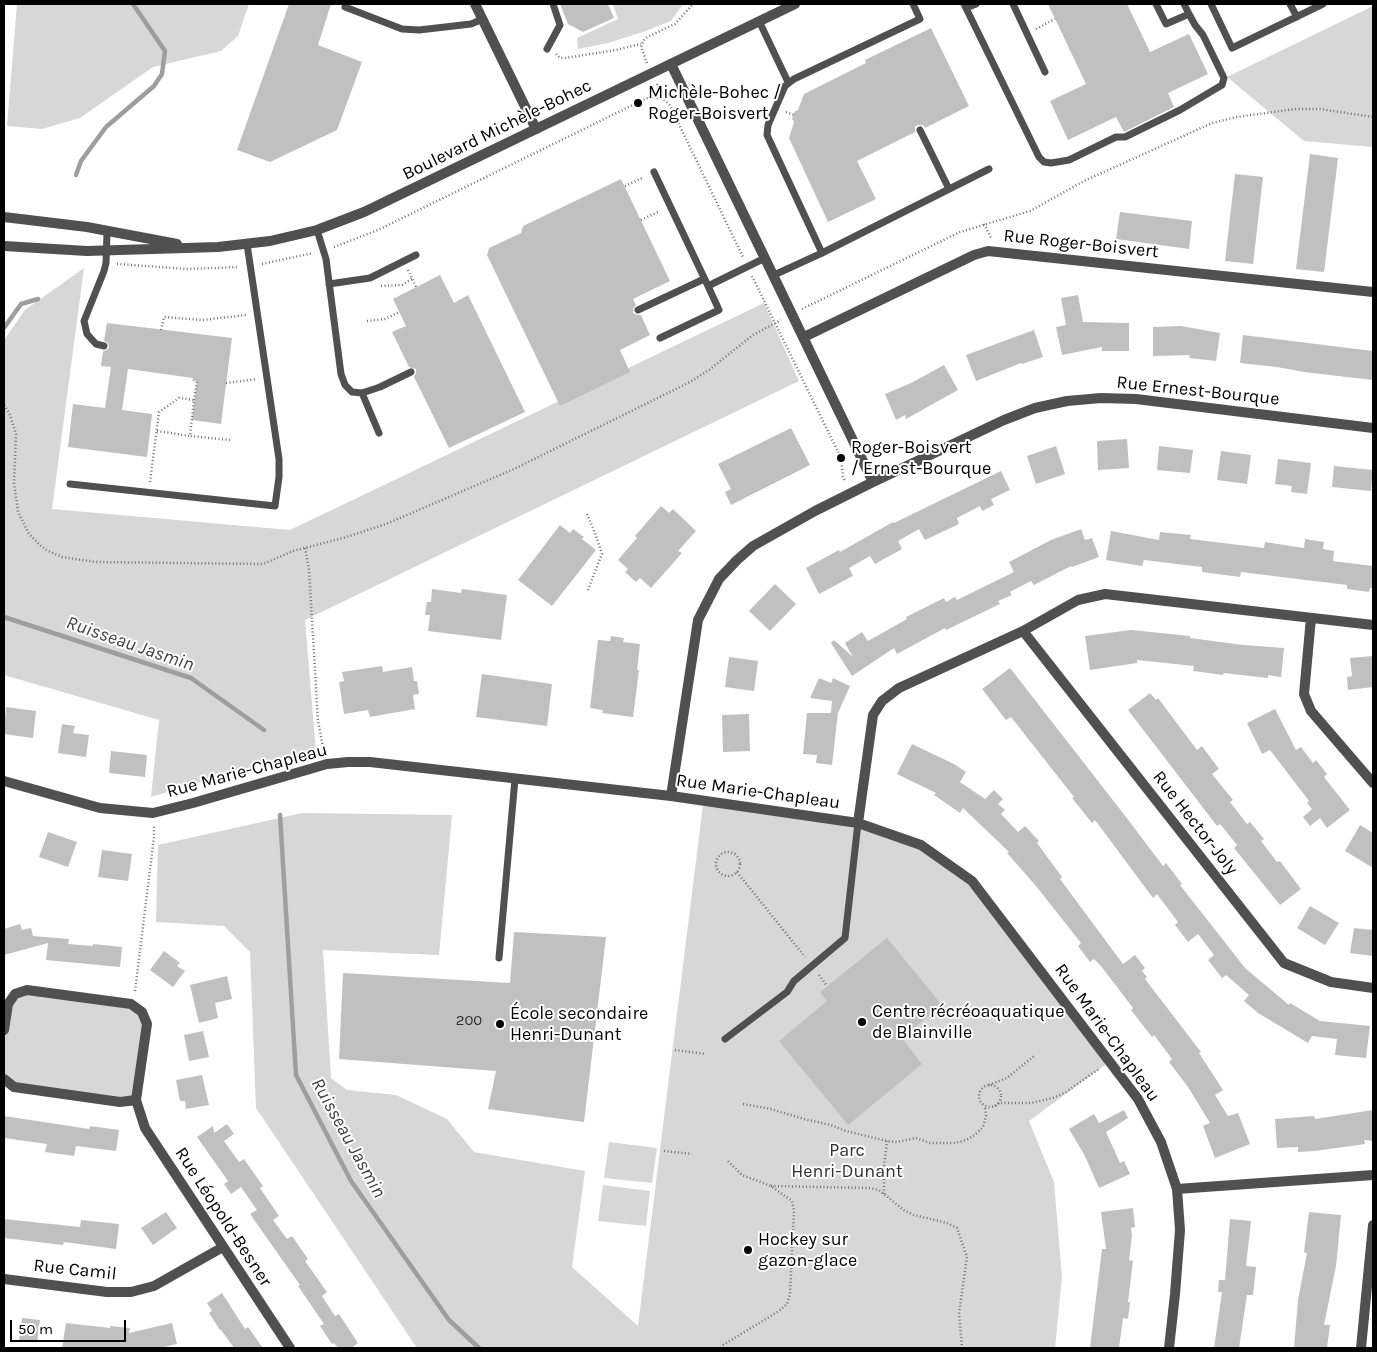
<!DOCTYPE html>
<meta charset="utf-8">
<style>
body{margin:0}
#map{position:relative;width:1377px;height:1352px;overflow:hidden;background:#fff;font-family:Karla,sans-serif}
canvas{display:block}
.frame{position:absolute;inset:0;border:5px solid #000;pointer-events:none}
.scale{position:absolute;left:10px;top:1320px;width:116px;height:22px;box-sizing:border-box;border:2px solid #000;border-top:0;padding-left:6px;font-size:15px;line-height:18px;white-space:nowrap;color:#000;-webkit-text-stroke:4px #fff;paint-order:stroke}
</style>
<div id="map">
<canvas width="1377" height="1352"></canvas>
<div class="frame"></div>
<div class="scale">50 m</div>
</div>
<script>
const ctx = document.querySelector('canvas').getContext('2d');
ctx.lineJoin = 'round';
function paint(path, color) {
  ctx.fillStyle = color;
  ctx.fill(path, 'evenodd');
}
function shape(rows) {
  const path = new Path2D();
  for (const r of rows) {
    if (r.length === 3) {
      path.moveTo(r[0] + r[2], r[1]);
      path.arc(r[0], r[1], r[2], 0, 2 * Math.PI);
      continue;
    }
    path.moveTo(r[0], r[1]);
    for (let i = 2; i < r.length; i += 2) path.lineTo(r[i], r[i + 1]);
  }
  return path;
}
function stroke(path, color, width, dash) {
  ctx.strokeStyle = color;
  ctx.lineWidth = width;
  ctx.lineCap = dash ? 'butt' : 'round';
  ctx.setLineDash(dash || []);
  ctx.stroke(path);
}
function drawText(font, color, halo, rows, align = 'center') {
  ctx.font = font + ' Karla,sans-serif';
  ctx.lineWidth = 4;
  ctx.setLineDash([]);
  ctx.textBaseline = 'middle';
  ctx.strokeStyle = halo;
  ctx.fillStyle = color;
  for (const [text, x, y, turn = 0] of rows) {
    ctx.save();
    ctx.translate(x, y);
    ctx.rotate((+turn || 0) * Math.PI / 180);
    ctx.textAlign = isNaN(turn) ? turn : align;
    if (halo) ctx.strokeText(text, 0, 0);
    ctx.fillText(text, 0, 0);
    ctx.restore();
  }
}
const green = shape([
 [17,4,249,4,238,36,221,51,153,67,80,118,42,129,7,126],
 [617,4,683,4,671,21,643,32,608,43,578,49,577,38,618,19,613,5],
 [1373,6,1373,147,1304,141,1227,77],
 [84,268,52,509,290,530,764,303,799,381,305,620,316,752,308,750,151,797,159,720,4,675,4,340,25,310],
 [703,805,857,825,916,847,968,878,1109,1062,1029,1121,1054,1182,1062,1277,1055,1348,417,1348,256,1108,250,952,224,926,156,922,158,845,302,813,452,815,439,955,323,950,331,1078,347,1090,396,1095,447,1119,474,1152,585,1171,572,1267,638,1326],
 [27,990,131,1004,147,1024,136,1100,14,1087,4,1079,4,1030,8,1004],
 [609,1142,657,1148,652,1183,604,1178],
 [603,1185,650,1191,646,1226,598,1221]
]);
const stream = shape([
 [76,175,81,161,106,127,154,86,162,74,165,51,133,4],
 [4,328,21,304,38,299],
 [4,617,191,678,264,730],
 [280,815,296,1075,351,1181,449,1320,479,1348]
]);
const building = shape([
 [289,4,331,4,318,45,362,62,337,130,270,162,237,150],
 [560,4,608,4,614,18,583,32,568,24],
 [1048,4,1127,4,1150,52,1189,34,1208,74,1168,93,1174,107,1124,132,1116,117,1068,140,1050,101,1086,84],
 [931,28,969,106,925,128,923,125,918,125,915,127,915,132,857,161,876,199,828,222,789,138,794,122,792,119,795,111,798,110,804,94,866,63,865,60],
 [1310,154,1338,158,1324,272,1296,269],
 [1235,174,1263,177,1253,264,1225,261],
 [621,179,670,281,633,299,636,305,633,309,633,313,637,315,641,315,650,335,620,350,630,372,560,406,487,255,489,248,521,233,523,226],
 [1120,212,1192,221,1189,249,1116,239],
 [440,275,454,303,468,295,525,412,449,448,414,377,416,373,416,369,409,367,392,332,406,326,393,299],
 [1078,295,1083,322,1129,323,1129,351,1102,351,1102,347,1062,355,1056,327,1066,325,1061,298],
 [107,323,232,338,221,424,192,420,197,381,192,381,193,378,128,369,122,410,152,414,147,457,68,447,73,404,105,408,111,367,101,366,103,351,107,350,109,347,108,343,104,341],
 [1181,326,1220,333,1216,361,1189,358,1190,355,1153,356,1153,327],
 [1034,330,1043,357,1022,364,1021,363,976,381,966,355],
 [1243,335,1373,351,1373,380,1304,372,1277,367,1240,363],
 [944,365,958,390,906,419,905,415,896,420,885,394,911,383],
 [791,428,810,465,731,505,725,492,731,489,718,464],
 [1127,439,1129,468,1098,470,1097,441],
 [1056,446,1065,474,1036,484,1027,456],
 [1159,446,1193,450,1190,473,1157,470],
 [1221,451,1251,455,1247,484,1217,480],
 [1278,459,1311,463,1307,494,1291,492,1292,486,1275,484],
 [1334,466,1373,470,1371,491,1332,487],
 [1001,471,1010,490,991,499,994,505,982,511,980,506,957,518,959,524,925,540,919,529,898,541,902,549,875,564,870,556,849,568,853,576,819,594,806,568,839,550,840,552,893,522,894,523],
 [661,506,669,513,673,509,696,531,678,551,682,553,651,588,640,578,636,582,625,572,628,569,618,560,637,538,635,536],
 [560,525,570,533,573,529,584,537,582,539,596,550,552,606,518,580],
 [1081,529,1085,540,1092,538,1099,557,1072,567,1071,566,1034,585,1031,581,1010,592,1012,595,998,601,1000,604,946,630,945,628,897,654,894,648,852,676,831,643,834,640,853,657,845,643,862,632,868,641,907,619,906,617,944,598,946,602,955,597,957,600,1014,572,1009,562,1051,540],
 [1111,531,1159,540,1160,532,1191,535,1190,539,1264,548,1265,542,1304,548,1305,539,1324,542,1323,549,1334,551,1333,561,1373,566,1373,588,1370,588,1369,592,1347,589,1347,585,1241,572,1240,577,1202,572,1202,567,1144,560,1142,566,1106,560],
 [775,584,796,604,770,631,749,611],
 [432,589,461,593,462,589,507,595,501,640,428,631,430,615,425,615,427,602,431,602],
 [1131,630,1190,636,1190,638,1243,645,1284,648,1281,677,1268,675,1268,678,1224,673,1223,675,1193,671,1194,666,1137,660,1137,663,1090,670,1085,636],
 [611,636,624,638,623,642,640,644,637,670,639,670,633,717,602,713,603,710,590,708,598,640,610,641],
 [1373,656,1373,687,1348,690,1347,677,1352,676,1350,658],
 [729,657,758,661,754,691,725,687],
 [382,666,383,672,412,667,414,681,417,681,419,694,413,695,415,709,370,717,368,710,344,714,339,682,344,681,342,672],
 [1010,668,1126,817,1163,866,1166,863,1182,884,1180,885,1245,968,1289,1005,1290,1003,1320,1021,1370,1026,1366,1058,1335,1055,1337,1039,1312,1036,1308,1043,1258,1013,1244,1001,1249,995,1226,975,1222,978,1208,960,1214,955,1198,934,1188,942,1175,925,1178,922,1157,894,1153,898,1095,820,1092,823,1072,798,1074,797,1011,717,1006,720,982,689],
 [482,674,552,684,547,726,476,717],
 [819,678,831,683,833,678,850,686,838,713,832,765,816,763,817,755,803,754,807,713,831,713,832,701,810,698],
 [1150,693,1156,700,1158,698,1197,750,1202,746,1219,769,1212,774,1233,800,1230,802,1247,824,1250,822,1264,839,1261,841,1277,862,1280,861,1301,889,1280,905,1234,848,1237,845,1220,824,1217,826,1128,710],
 [6,707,36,711,33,738,4,734],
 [1275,709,1296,750,1301,747,1313,763,1316,760,1327,774,1324,777,1350,810,1327,828,1320,818,1310,826,1303,817,1312,809,1307,803,1309,801,1270,750,1262,754,1247,723],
 [749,714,750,751,723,752,722,715],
 [62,724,75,726,73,733,89,735,86,757,58,753],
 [912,744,954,764,966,772,960,782,985,799,994,790,1003,799,998,804,1005,810,1001,814,1018,832,1025,826,1039,841,1037,843,1062,877,1060,879,1123,964,1135,955,1145,968,1142,971,1147,977,1145,979,1201,1052,1199,1053,1223,1090,1215,1095,1228,1116,1238,1113,1250,1144,1215,1158,1203,1126,1210,1123,1188,1087,1169,1062,1172,1059,1154,1035,1152,1037,1131,1010,1133,1008,1101,966,1094,959,1090,962,1078,946,1081,943,1036,886,1007,853,1009,852,963,808,960,813,934,795,936,793,897,774],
 [111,751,147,755,145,777,109,773],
 [1360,825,1373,833,1373,868,1345,851],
 [48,832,77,842,68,867,39,857],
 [102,850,132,854,128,881,98,877],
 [1310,906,1339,923,1325,945,1297,928],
 [20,924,22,930,31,928,33,936,69,939,68,944,93,946,93,944,122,947,120,967,46,960,48,943,4,955,4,929],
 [1354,928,1373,930,1373,956,1350,953],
 [514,932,606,937,584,1122,488,1109,496,1071,339,1059,343,973,510,983],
 [887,938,942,1005,902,1038,922,1064,848,1125,779,1041,827,1001,820,992],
 [164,951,180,963,177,966,185,971,173,987,150,970],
 [227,976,232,999,215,1003,218,1018,199,1023,190,985],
 [203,1031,209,1057,189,1061,184,1035],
 [202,1075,209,1105,186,1109,185,1101,180,1101,176,1080],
 [1124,1110,1128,1118,1106,1132,1120,1163,1124,1161,1130,1174,1099,1188,1085,1156,1069,1129,1094,1114,1099,1123],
 [1373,1110,1373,1141,1364,1140,1365,1144,1315,1151,1298,1152,1298,1147,1277,1148,1275,1119,1314,1116,1315,1119],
 [4,1116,89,1129,90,1126,119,1130,116,1151,76,1146,74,1156,45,1152,47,1144,4,1138],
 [227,1124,234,1134,224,1141,239,1162,244,1159,263,1186,260,1188,279,1216,273,1220,287,1239,292,1236,308,1259,305,1261,327,1292,322,1296,335,1316,339,1314,358,1343,351,1348,338,1348,334,1343,332,1344,320,1326,324,1324,298,1286,300,1285,250,1214,257,1210,241,1187,231,1194,224,1184,228,1181,197,1137,213,1126,214,1133],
 [1133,1208,1135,1227,1131,1228,1132,1235,1129,1260,1133,1261,1128,1302,1130,1302,1128,1319,1123,1318,1119,1348,1090,1348,1102,1249,1106,1249,1101,1212],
 [166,1212,177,1228,153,1245,141,1228],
 [1309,1212,1341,1215,1336,1266,1324,1325,1330,1325,1327,1348,1294,1348,1298,1300,1307,1253,1304,1252],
 [4,1219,80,1227,81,1220,119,1224,116,1249,64,1242,63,1245,4,1238],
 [1230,1219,1251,1221,1246,1266,1256,1267,1253,1295,1247,1295,1239,1348,1214,1348,1222,1292,1218,1292,1219,1280,1225,1280],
 [222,1293,245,1329,248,1327,263,1348,234,1348,221,1330,220,1330,209,1313,212,1311,207,1303],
 [22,1318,40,1320,37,1342,19,1340],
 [66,1323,110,1328,110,1326,130,1328,129,1333,172,1323,177,1344,159,1348,62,1348]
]);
const path = shape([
 [1036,29,1055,19],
 [556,54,560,58,565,58,616,50,641,44],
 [647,63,641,47,643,41,647,37,675,24,693,4],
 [657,84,662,98,669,104,672,110,743,257],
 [786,112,794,115],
 [625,186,644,177],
 [641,220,660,211],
 [984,224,991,238],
 [334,247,378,230,645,99,650,97,662,98],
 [117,264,188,269,239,267],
 [262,264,313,253],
 [408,270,416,287],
 [752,276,841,458,843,476,845,481],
 [381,286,402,285,412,279],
 [802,309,960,232,1030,211,1084,181,1212,123,1237,117,1295,109,1320,109,1373,117],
 [367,321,385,319,399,312],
 [161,330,164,317,203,320,246,315],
 [226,383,257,379],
 [194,400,197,381],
 [4,405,10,415,16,434,14,483,18,512,29,534,41,546,48,551,62,557,96,562,263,564,293,551,343,538,386,524,514,469,690,382,709,370,753,335,781,320],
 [157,431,190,436],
 [150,482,159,412,179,398,194,400,190,436,230,440],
 [587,514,595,533,602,554,587,592],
 [305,548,309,569,318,721,324,753],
 [728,864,12],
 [737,872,805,957],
 [819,975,827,986],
 [135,991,154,837,154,826],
 [675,1050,706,1054],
 [989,1085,1007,1078,1034,1056],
 [990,1096,11],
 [743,1104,771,1109,804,1119,831,1125,846,1131,887,1141,897,1142,916,1138,930,1143,955,1143,966,1140,975,1135,983,1127,986,1116,985,1106],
 [995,1106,999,1103,1031,1103,1053,1098,1066,1092,1099,1069],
 [664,1151,692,1154],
 [771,1186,870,1188,879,1190,905,1211,914,1215,947,1223,957,1228,967,1257,959,1313,962,1348],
 [884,1194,884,1167,887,1141],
 [721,1348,723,1345,779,1311,787,1304,790,1294,794,1210,792,1201,771,1186,742,1175,727,1160]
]);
const service = shape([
 [964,4,1039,157,1044,162,1051,163,1069,160,1116,137,1125,137,1180,110,1222,85,1224,78,1203,35,1195,25,1189,14],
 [1013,4,1045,72],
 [1156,4,1166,24,1189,14,1184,4],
 [1211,4,1232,48,1323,4],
 [1290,4,1297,17],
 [345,7,402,29,419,30,471,24,483,19],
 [966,8,976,4],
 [759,21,788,82],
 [547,49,560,25,553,4],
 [920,130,949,189],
 [654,172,708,286,765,258],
 [317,230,326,259,341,374,345,385,352,392,362,393,380,387,411,372],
 [822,253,989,169],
 [774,275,822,253,767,135,768,125,785,86,794,79,920,19,913,4],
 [329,284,370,278,416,255],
 [638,310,704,279],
 [660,338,719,310,708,286],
 [104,346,96,344,87,334,84,321,104,271,106,263,107,232],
 [362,393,379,433],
 [70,484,275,506,279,477,279,459,247,244],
 [499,958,515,779],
 [725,1039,787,992,794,981,845,938,858,823]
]);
const minor = shape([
 [475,4,536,129],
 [671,64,873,482],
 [804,337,974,255,988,251,1373,292],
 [1311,618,1304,694,1311,711,1373,783],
 [1023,631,1284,963,1331,982,1373,988],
 [4,781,100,808,153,813,193,803,327,764,348,762,370,762,671,796,858,823,921,845,972,881,1138,1099,1161,1142,1177,1189,1180,1230,1175,1294,1169,1348],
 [671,796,698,620,719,579,737,560,753,546,815,511,873,482,1004,420,1035,408,1067,401,1101,398,1136,399,1373,428],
 [858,823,873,715,882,701,899,688,1023,631,1078,600,1105,594,1373,625],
 [4,1030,8,1004,15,994,27,990,131,1004,142,1012,147,1024,136,1100,120,1102,14,1087,4,1079],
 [136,1100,145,1128,290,1348],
 [1177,1189,1373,1175],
 [4,1279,107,1292,131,1292,154,1286,223,1247],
 [1361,1348,1373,1225]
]);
const tertiary = shape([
 [4,217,87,227,177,244],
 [4,246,87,251,218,247,270,241,317,230,364,212,795,4]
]);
const markers = [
 [638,103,5,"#000"],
 [841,458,5,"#000"],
 [862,1022,5,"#000"],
 [500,1024,5,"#000"],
 [748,1250,5,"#000"]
];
const numberNames = [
 ["200",469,1021]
];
const poiNames = [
 ["Michèle-Bohec /",648,93],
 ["Roger-Boisvert",648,114],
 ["Roger-Boisvert",851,448],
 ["/ Ernest-Bourque",851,469],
 ["Centre récréoaquatique",872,1012],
 ["de Blainville",872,1033],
 ["École secondaire",510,1014],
 ["Henri-Dunant",510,1035],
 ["Hockey sur",758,1240],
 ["gazon-glace",758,1261]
];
const streetNames = [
 ["Boulevard Michèle-Bohec",497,130,-26],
 ["Rue Roger-Boisvert",1081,244,6],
 ["Rue Ernest-Bourque",1198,391,6],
 ["Rue Marie-Chapleau",247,771,-15],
 ["Rue Marie-Chapleau",758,792,8],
 ["Rue Hector-Joly",1195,823,52],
 ["Rue Marie-Chapleau",1107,1033,54],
 ["Rue Léopold-Besner",223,1217,57],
 ["Rue Camil",75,1270,6]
];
const parkNames = [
 ["Parc",847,1151],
 ["Henri-Dunant",847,1172]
];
const waterNames = [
 ["Ruisseau Jasmin",130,644,19],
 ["Ruisseau Jasmin",348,1138,61]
];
paint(green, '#d7d7d7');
stroke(stream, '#9e9e9e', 4.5);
paint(building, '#c0c0c0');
stroke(path, '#727272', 2.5, [1, 2.5]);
stroke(service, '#505050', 7);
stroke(minor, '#505050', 10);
stroke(tertiary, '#505050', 10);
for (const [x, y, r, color] of markers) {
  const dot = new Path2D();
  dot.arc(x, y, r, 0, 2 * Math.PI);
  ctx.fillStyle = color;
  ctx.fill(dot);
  stroke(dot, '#fff', 2);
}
drawText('15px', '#303030', null, numberNames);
drawText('18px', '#000', '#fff', poiNames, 'left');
drawText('18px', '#000', '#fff', streetNames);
drawText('18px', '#2e2e2e', '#fff', parkNames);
drawText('italic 19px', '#3f3f3f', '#fff', waterNames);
</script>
